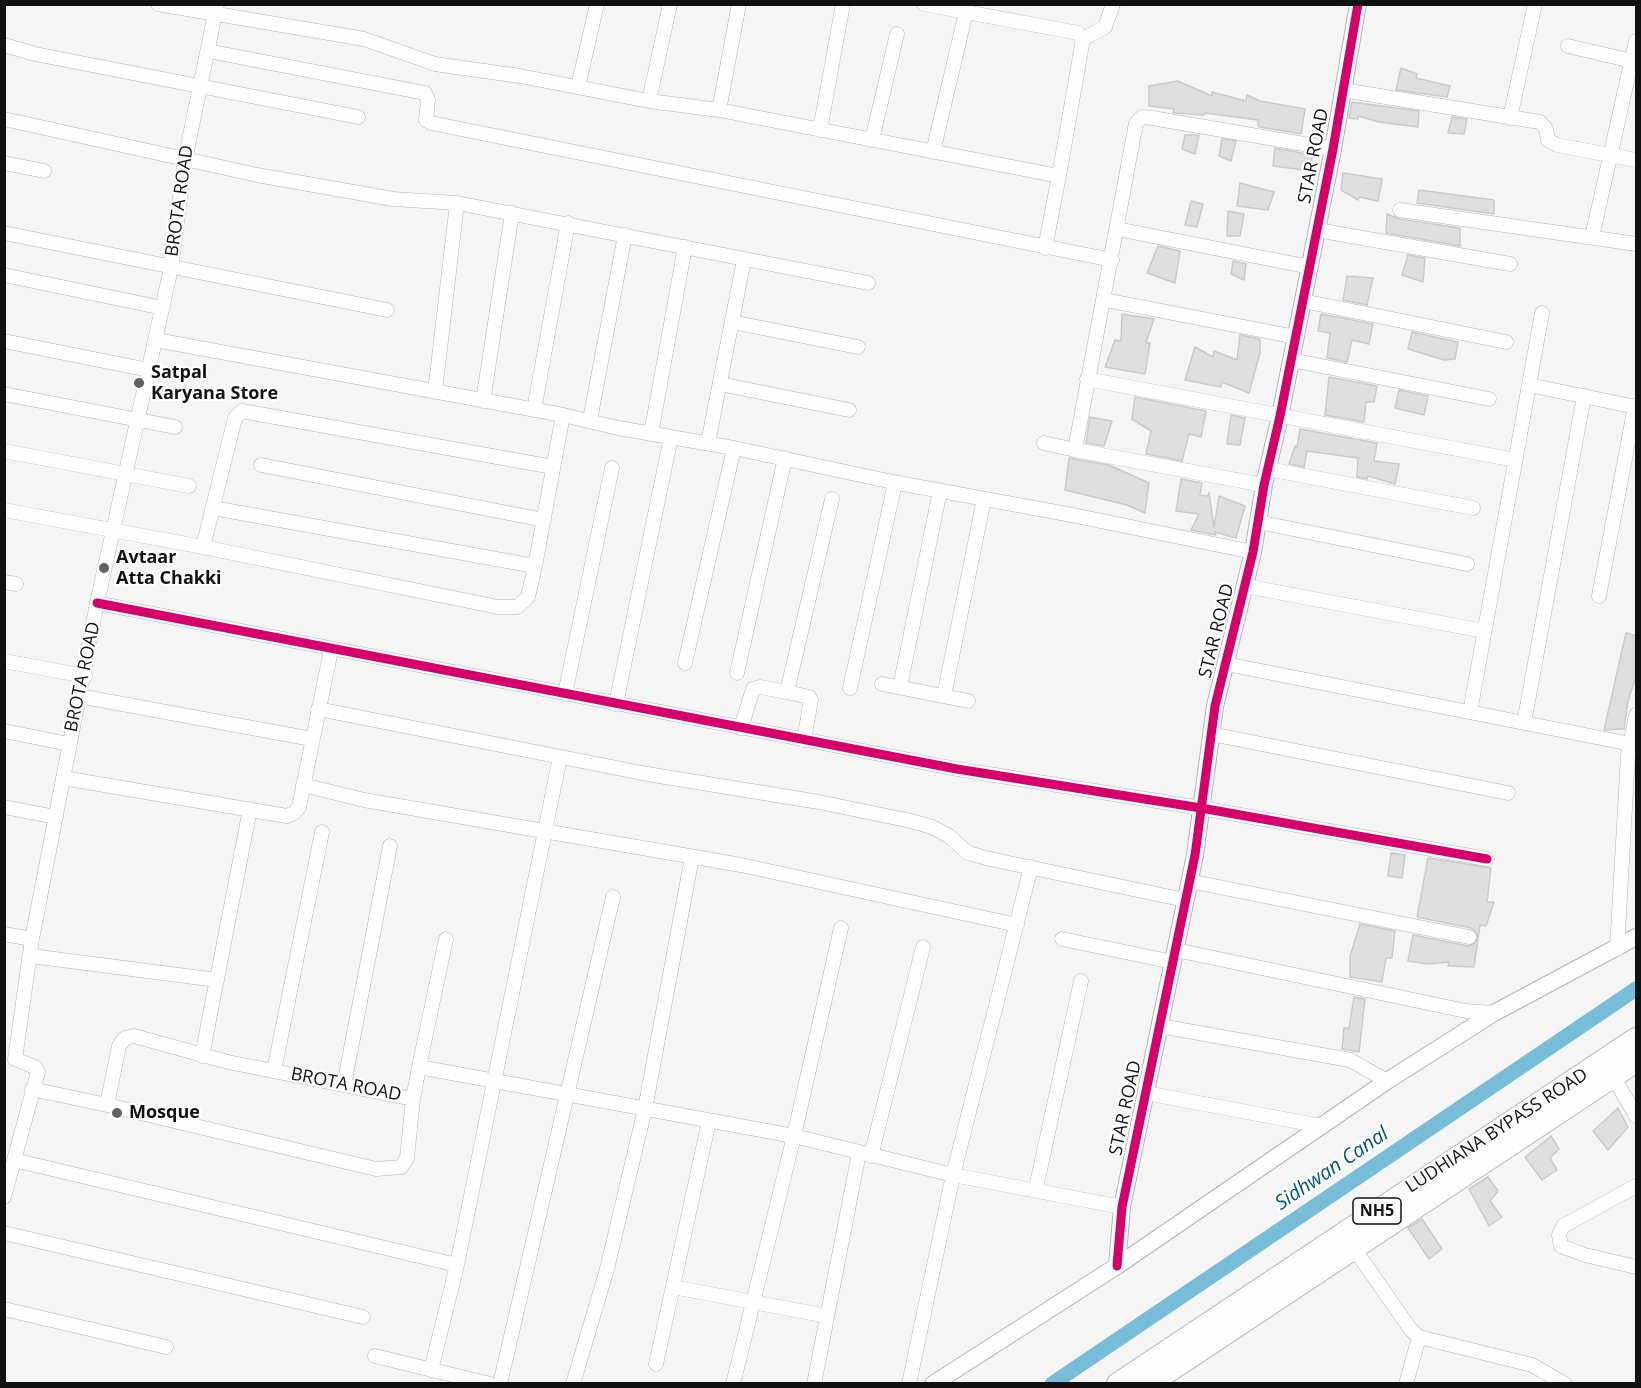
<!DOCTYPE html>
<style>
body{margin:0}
#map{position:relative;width:1641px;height:1388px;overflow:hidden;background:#f6f5f6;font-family:"Open Sans",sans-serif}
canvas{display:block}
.frame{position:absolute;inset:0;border:6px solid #111;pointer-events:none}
</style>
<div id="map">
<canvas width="1641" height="1388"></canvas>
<div class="frame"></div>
</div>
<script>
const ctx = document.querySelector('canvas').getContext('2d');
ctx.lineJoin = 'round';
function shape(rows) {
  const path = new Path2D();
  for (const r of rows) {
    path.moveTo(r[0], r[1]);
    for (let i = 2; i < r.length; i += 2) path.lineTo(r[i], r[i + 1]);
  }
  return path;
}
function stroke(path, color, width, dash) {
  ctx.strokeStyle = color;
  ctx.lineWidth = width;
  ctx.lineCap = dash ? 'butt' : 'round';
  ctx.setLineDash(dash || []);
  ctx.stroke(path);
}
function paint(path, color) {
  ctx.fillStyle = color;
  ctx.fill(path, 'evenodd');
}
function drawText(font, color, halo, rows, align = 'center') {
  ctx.font = font + ' "Open Sans",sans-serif';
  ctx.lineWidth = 4.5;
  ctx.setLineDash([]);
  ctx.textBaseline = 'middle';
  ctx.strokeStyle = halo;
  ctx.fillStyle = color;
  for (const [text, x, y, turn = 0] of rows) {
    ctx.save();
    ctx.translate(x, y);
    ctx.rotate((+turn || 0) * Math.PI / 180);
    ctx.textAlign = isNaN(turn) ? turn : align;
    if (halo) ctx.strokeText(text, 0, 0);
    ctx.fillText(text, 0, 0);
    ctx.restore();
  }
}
const canal = shape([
 [1052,1384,1636,989]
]);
const building = shape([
 [1401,68,1417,74,1416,78,1450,86,1447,97,1396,90,1401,68],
 [1178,81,1212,96,1212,92,1246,101,1247,95,1260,101,1305,109,1301,134,1260,127,1258,126,1258,120,1205,113,1204,115,1176,113,1173,113,1174,109,1149,106,1149,86,1178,81],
 [1352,102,1419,111,1418,127,1379,122,1358,116,1358,119,1349,118,1352,102],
 [1452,117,1467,119,1464,134,1448,133,1452,117],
 [1185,135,1199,135,1195,154,1182,149,1185,135],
 [1222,139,1236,141,1231,161,1219,156,1222,139],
 [1275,148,1312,155,1311,171,1273,166,1275,148],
 [1343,173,1382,179,1378,201,1359,197,1358,200,1341,190,1343,173],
 [1240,183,1274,192,1268,210,1237,206,1240,183],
 [1419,190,1494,200,1494,214,1417,203,1419,190],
 [1191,201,1203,204,1197,227,1185,225,1191,201],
 [1228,211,1244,214,1240,236,1227,236,1228,211],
 [1387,214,1399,219,1460,228,1460,246,1386,233,1387,214],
 [1158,246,1180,251,1175,283,1147,273,1158,246],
 [1408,255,1425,258,1423,282,1402,275,1408,255],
 [1233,261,1246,264,1244,280,1231,274,1233,261],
 [1347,276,1373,278,1367,305,1343,300,1347,276],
 [1122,314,1154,319,1146,343,1150,343,1145,374,1105,367,1115,340,1121,341,1122,314],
 [1321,314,1373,324,1369,344,1352,340,1347,362,1327,358,1330,333,1318,331,1321,314],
 [1412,332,1458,342,1455,359,1444,360,1408,349,1412,332],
 [1240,335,1260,339,1260,353,1249,393,1222,382,1221,387,1185,380,1195,347,1213,357,1214,351,1237,360,1240,335],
 [1329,377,1377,386,1374,402,1366,402,1364,422,1325,415,1329,377],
 [1399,390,1428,396,1424,415,1395,408,1399,390],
 [1135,397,1206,411,1201,437,1189,434,1182,461,1146,454,1151,431,1132,419,1135,397],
 [1231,415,1245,418,1240,445,1227,444,1231,415],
 [1090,417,1112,421,1104,446,1086,443,1090,417],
 [1300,429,1377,443,1374,461,1399,464,1395,484,1368,476,1367,479,1357,477,1358,458,1307,451,1304,467,1289,464,1295,446,1297,447,1300,429],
 [1069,458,1109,465,1149,483,1145,513,1127,505,1065,490,1069,458],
 [1181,479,1202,483,1200,495,1208,496,1209,492,1214,527,1219,496,1245,506,1236,538,1215,532,1216,535,1191,530,1199,514,1176,511,1181,479],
 [1626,633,1636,636,1636,676,1628,701,1624,729,1604,730,1626,633],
 [1391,853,1405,855,1402,878,1388,876,1391,853],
 [1428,858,1491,868,1487,902,1494,902,1486,926,1480,925,1474,967,1448,966,1449,962,1428,964,1408,961,1413,935,1468,946,1475,943,1478,938,1475,931,1471,928,1417,917,1428,858],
 [1360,924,1395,931,1392,958,1386,958,1382,982,1350,977,1350,956,1360,924],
 [1354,997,1365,999,1359,1052,1342,1049,1344,1028,1349,1028,1354,997],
 [1618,1108,1628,1127,1608,1150,1593,1131,1618,1108],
 [1551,1136,1559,1149,1550,1158,1557,1170,1542,1180,1525,1157,1551,1136],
 [1488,1177,1498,1191,1490,1201,1502,1217,1489,1226,1469,1189,1488,1177],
 [1422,1219,1442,1249,1429,1259,1408,1228,1422,1219]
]);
const minor = shape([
 [158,4,364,39,435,64,520,76,649,101,719,110,1059,176,1045,248],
 [924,4,1078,33,1083,39,1059,176],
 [1083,39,1105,27,1113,4],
 [4,45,35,54,358,117],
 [1568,46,1632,61],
 [208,51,425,93,428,100,426,120,431,123,1112,260],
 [578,87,597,4],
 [1343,90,1540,122,1546,129,1548,140,1557,145,1636,160],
 [649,101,670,4],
 [719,110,739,4],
 [1510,118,1535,4],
 [4,119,257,175,393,199,457,203,868,283],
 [820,130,843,4],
 [872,140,897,34],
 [933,152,966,12],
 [4,163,44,171],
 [1400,210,1636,244],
 [1117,229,1310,267],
 [1317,230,1510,264],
 [4,233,387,310],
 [1592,237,1636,41],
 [4,275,163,308],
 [1105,300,1296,337],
 [1303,301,1506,342],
 [732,322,858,347],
 [156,340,563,415,618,428,734,448,893,482,1072,515,1253,552],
 [4,341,149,370],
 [1291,360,1489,399],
 [1087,379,1515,460],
 [720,384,849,410],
 [1529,385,1636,407],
 [435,392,457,203],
 [4,394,175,427],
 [483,401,512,213],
 [534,410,568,223],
 [590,420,625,235],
 [651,434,685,247],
 [708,443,744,260],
 [1044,443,1075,450],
 [4,451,189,486],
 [261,465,544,520],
 [1268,469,1473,508],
 [1264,485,1075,450,1136,123,1142,117,1152,118,1333,149],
 [213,508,535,566],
 [4,510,203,547,498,607,517,607,528,597,535,566,563,415],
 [1258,522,1467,564],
 [203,547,235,418,242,411,553,467],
 [4,582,16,584],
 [1245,586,1484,631],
 [1599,596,1635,406],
 [97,603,957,769,1201,808,1487,859],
 [4,661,85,676],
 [685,663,734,448],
 [1226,664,1631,744],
 [737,673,785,458],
 [882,684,968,701],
 [900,687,940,491],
 [850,688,895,483],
 [787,692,832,499],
 [565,694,612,468],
 [79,696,312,739],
 [944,696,984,499],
 [616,704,671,437],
 [318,709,647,774,819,802,911,821,932,827,949,836,968,853,990,859,1185,900],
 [1470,712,1542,313],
 [1524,723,1584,396],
 [741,728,753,689,760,687,787,692,809,697,811,700,804,740],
 [4,731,69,744],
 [1211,734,1508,793],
 [63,778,287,816,294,813,299,807,331,650],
 [303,785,364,800,741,865,1017,925],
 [4,807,56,817],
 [1189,881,1469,937],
 [841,928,794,1136,953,1175,1122,1207],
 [4,934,32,939],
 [1062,939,1173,962],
 [1617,949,1628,755,1636,715],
 [1176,950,1466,1011,1494,1013],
 [31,956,217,980],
 [1160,1026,1350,1060,1387,1081],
 [202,1056,250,809],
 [419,1067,446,939],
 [274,1071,322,832],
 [1613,1076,1636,1116],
 [344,1085,390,846],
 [32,1089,107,1105,119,1046,125,1038,134,1036,228,1062,413,1099,407,1158,401,1167,376,1169,107,1105],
 [1146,1093,1321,1126],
 [413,1099,419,1067,794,1136,733,1384],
 [871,1156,923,947],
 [14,1160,457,1265],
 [1636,1186,1563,1226,1559,1235,1561,1246,1585,1255,1636,1267],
 [1036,1188,1081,981],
 [4,1197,38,1072,35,1067,15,1059,32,939,97,603,171,268,185,160,217,4],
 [4,1233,363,1317],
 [1353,1247,1411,1330,1419,1337,1532,1365,1565,1384],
 [673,1287,827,1316],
 [4,1309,166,1347],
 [375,1356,490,1384],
 [656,1364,709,1121],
 [431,1370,457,1265,560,757],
 [500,1384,613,897],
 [573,1384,607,1269,645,1109,692,857],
 [814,1384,859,1153],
 [909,1384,953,1175,1031,867],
 [1406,1384,1419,1337]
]);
const tertiary = shape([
 [1117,1266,1122,1207,1195,855,1215,706,1253,552,1264,485,1280,416,1333,149,1358,4],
 [933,1384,1117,1266,1387,1081,1494,1013,1636,937]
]);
const trunk = shape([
 [1118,1384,1636,1039],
 [1149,1384,1636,1061]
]);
const cycleway = shape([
 [97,603,957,769,1201,808,1487,859],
 [1117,1266,1122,1207,1195,855,1215,706,1253,552,1264,485,1280,416,1333,149,1358,4]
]);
const markers = [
 [139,383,6,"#616161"],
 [104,568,6,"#616161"],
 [117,1113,6,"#616161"]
];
const shields = [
 [1377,1211,48]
];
const shieldNames = [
 ["NH5",1377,1211]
];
const streetNames = [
 ["STAR ROAD",1314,156,-79],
 ["BROTA ROAD",180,201,-82],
 ["STAR ROAD",1217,631,-76],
 ["BROTA ROAD",83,677,-78],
 ["BROTA ROAD",346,1085,11],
 ["STAR ROAD",1126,1108,-78],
 ["LUDHIANA BYPASS ROAD",1497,1131,-33]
];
const poiNames = [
 ["Satpal",151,373],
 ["Karyana Store",151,394],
 ["Avtaar",116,558],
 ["Atta Chakki",116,579],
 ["Mosque",129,1113]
];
const waterNames = [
 ["Sidhwan Canal",1332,1169,-34]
];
stroke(canal, '#77bdd7', 15);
paint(building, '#dfdede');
stroke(building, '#cbcacb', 1.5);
stroke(minor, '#b5b4b5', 15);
stroke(tertiary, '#b5b4b5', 18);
stroke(trunk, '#b5b4b5', 24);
stroke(minor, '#fefefe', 14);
stroke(tertiary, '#fefefe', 16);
stroke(trunk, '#fefefe', 22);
stroke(cycleway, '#d6006c', 9);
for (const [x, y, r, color] of markers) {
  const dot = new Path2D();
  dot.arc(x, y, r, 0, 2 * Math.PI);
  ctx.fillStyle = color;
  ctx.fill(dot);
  stroke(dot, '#fff', 2);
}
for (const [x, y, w] of shields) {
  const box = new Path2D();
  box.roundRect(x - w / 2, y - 13, w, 26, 4.5);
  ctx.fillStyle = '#fff';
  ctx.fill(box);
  stroke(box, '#111', 1.5);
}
drawText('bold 16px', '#111', null, shieldNames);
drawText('18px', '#111', '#fff', streetNames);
drawText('bold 18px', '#111', '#fff', poiNames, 'left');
drawText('italic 20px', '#015871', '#fff', waterNames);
</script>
